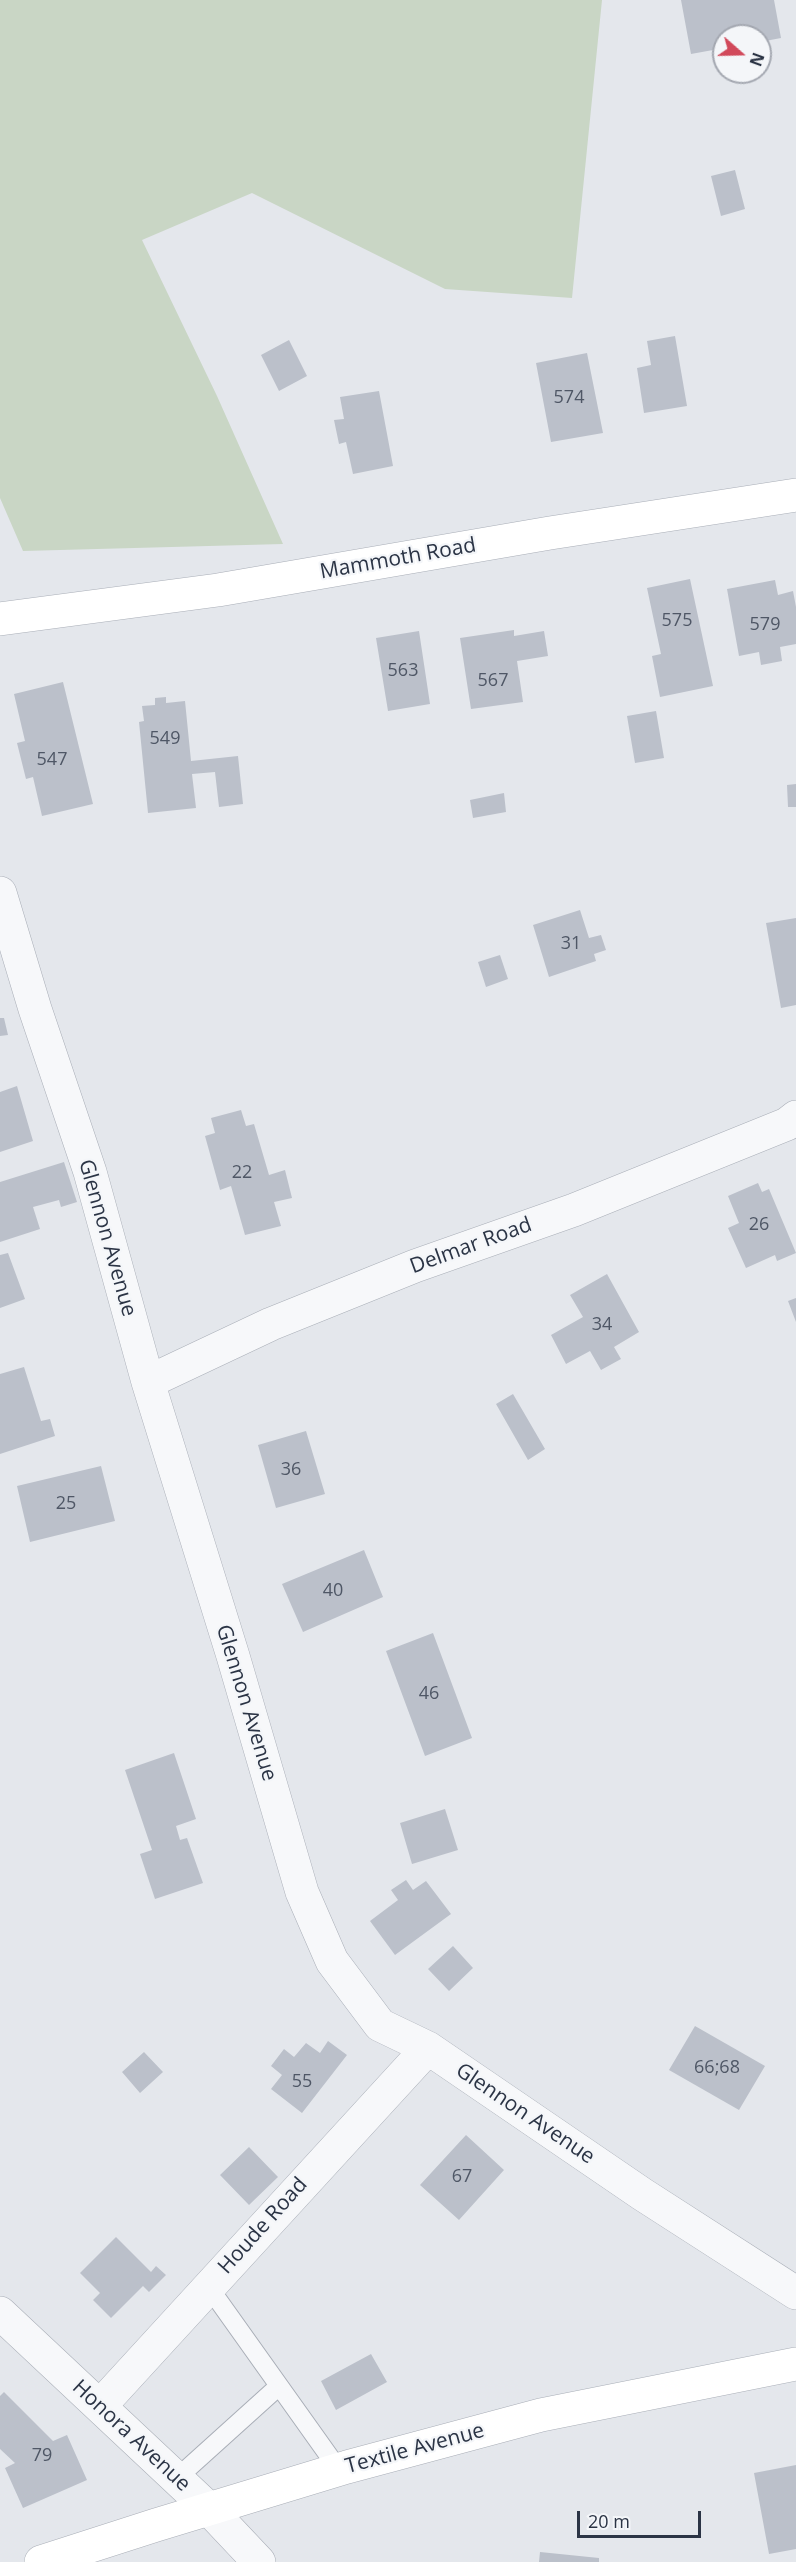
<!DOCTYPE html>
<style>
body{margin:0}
#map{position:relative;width:796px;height:2562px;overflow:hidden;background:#e4e7ec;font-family:"Open Sans",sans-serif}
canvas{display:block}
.north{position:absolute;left:712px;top:24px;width:60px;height:60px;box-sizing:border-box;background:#f4f6f9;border:2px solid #a4a8b1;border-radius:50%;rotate:110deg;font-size:16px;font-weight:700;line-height:24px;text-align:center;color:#2b3445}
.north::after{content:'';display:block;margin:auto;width:21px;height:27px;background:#d1495b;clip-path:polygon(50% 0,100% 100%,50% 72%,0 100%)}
.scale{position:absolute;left:577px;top:2511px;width:124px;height:27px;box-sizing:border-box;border:3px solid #2b3445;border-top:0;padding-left:8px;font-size:18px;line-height:21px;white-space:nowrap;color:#2b3445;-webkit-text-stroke:4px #f4f6f9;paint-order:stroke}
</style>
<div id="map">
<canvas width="796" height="2562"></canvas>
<div class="north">N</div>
<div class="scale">20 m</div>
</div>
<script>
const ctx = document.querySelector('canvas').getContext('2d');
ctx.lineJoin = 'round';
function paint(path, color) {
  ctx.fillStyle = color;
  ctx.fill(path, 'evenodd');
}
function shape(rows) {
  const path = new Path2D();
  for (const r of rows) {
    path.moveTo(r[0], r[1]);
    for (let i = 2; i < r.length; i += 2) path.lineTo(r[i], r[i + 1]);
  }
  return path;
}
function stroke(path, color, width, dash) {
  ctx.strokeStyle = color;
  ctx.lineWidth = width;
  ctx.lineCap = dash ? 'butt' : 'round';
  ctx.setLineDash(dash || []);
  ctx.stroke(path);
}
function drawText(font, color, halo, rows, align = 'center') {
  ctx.font = font + ' "Open Sans",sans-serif';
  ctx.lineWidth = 4.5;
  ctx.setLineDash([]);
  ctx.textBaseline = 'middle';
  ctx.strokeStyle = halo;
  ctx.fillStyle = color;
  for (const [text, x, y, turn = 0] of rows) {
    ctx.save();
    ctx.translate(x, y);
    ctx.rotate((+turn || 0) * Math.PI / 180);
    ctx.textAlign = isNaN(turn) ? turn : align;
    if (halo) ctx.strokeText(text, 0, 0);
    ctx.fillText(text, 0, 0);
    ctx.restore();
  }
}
const green = shape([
 [0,0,602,0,572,298,445,289,252,193,142,240,217,396,283,544,23,551,0,498]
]);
const building = shape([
 [681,0,774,0,781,38,760,42,760,36,724,36,724,48,691,54],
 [735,170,745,209,721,216,711,176],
 [675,336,687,406,644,413,637,368,651,365,647,341],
 [289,340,307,376,279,391,261,355],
 [587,353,603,433,551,442,536,363],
 [379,391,393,466,353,474,346,442,339,444,334,420,344,419,340,397],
 [690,579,713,686,660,697,652,656,661,654,647,588],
 [775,580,778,595,793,591,796,607,796,644,780,647,782,661,761,665,759,652,739,656,727,589],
 [514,630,514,636,544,631,548,656,517,661,523,702,471,709,460,638],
 [419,631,430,704,388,711,376,638],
 [63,682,93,804,42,816,33,777,26,779,17,743,25,741,14,694],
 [166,697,166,703,185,701,191,761,238,756,243,804,219,807,215,772,192,774,196,808,148,813,139,722,144,721,142,706,155,705,155,698],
 [656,711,664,758,635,763,627,716],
 [796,784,796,807,788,807,787,785],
 [504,793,506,812,473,818,470,800],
 [580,910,589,938,601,935,606,950,594,954,596,961,549,977,533,925],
 [796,918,796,1005,781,1008,766,923],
 [500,955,508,979,486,987,478,962],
 [0,1018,4,1018,8,1035,0,1036],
 [17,1086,33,1141,0,1152,0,1092],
 [241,1110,246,1126,254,1124,269,1175,285,1170,292,1198,274,1202,281,1226,245,1235,231,1186,220,1190,205,1136,215,1133,211,1118],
 [64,1162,77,1202,61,1207,59,1200,33,1207,40,1229,0,1242,0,1182],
 [758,1183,762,1192,769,1189,796,1253,777,1261,775,1255,746,1268,728,1228,739,1223,728,1196],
 [8,1253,25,1299,0,1308,0,1255],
 [607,1274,639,1332,614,1347,621,1359,601,1370,590,1351,566,1364,551,1335,583,1317,570,1295],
 [796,1298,796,1322,788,1301],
 [24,1367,41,1421,50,1419,55,1436,0,1454,0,1374],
 [513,1394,545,1449,528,1460,496,1404],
 [306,1431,325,1494,276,1508,258,1445],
 [101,1466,115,1521,30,1542,17,1486],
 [364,1550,383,1597,303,1632,282,1584],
 [433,1633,472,1738,425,1756,386,1651],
 [174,1753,196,1819,176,1826,180,1840,187,1838,203,1883,155,1899,140,1854,152,1850,125,1770],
 [445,1809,458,1850,412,1864,400,1823],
 [406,1880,413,1890,426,1881,451,1914,395,1955,370,1921,398,1900,391,1890],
 [453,1946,473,1968,449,1991,428,1969],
 [695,2026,765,2066,739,2110,669,2070],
 [328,2041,347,2055,302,2113,271,2089,282,2075,271,2066,284,2049,294,2057,306,2043,320,2053],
 [144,2052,163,2072,140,2093,122,2072],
 [466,2135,504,2170,459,2220,420,2185],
 [249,2147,278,2177,249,2205,220,2175],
 [116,2237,151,2272,156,2266,166,2275,149,2292,143,2286,111,2318,93,2300,100,2293,80,2273],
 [371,2354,387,2382,336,2410,321,2381],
 [4,2392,53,2441,67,2435,87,2480,23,2508,5,2468,15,2463,0,2449,0,2396],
 [796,2465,796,2549,769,2554,754,2473],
 [540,2552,599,2558,599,2562,539,2562]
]);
const lane = shape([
 [208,2286,339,2470],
 [177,2478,279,2386]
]);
const street = shape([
 [0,893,35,1009,90,1172,148,1382,233,1656,302,1892,332,1961,380,2025,428,2048,642,2194,796,2293],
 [148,1382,271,1324,415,1266,574,1210,787,1124,796,1117],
 [0,2313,209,2509,259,2562],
 [100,2406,428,2048]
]);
const secondary = shape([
 [0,619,218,590,550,533,796,495],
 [41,2562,156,2525,347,2467,541,2415,796,2364]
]);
const numberNames = [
 ["574",569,398],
 ["575",677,621],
 ["579",765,625],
 ["563",403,671],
 ["567",493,681],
 ["549",165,739],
 ["547",52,760],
 ["31",571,944],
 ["22",242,1173],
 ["26",759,1225],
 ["34",602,1325],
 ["36",291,1470],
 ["25",66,1504],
 ["40",333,1591],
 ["46",429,1694],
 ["66;68",717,2068],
 ["55",302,2082],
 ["67",462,2177],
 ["79",42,2456]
];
const streetNames = [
 ["Mammoth Road",398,559,-10],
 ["Glennon Avenue",107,1238,74],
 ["Delmar Road",471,1246,-20],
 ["Glennon Avenue",246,1703,73],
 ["Glennon Avenue",525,2114,34],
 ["Houde Road",263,2226,-48],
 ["Honora Avenue",131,2436,43],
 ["Textile Avenue",415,2449,-15]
];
paint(green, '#c9d6c5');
paint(building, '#bbc0ca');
stroke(lane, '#a9aeb7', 20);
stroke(street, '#a9aeb7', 34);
stroke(secondary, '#a9aeb7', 34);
stroke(lane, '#f7f8fa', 18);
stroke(street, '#f7f8fa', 33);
stroke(secondary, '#fff', 33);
drawText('18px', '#4f5766', null, numberNames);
drawText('21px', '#2b3445', '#f4f6f9', streetNames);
</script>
